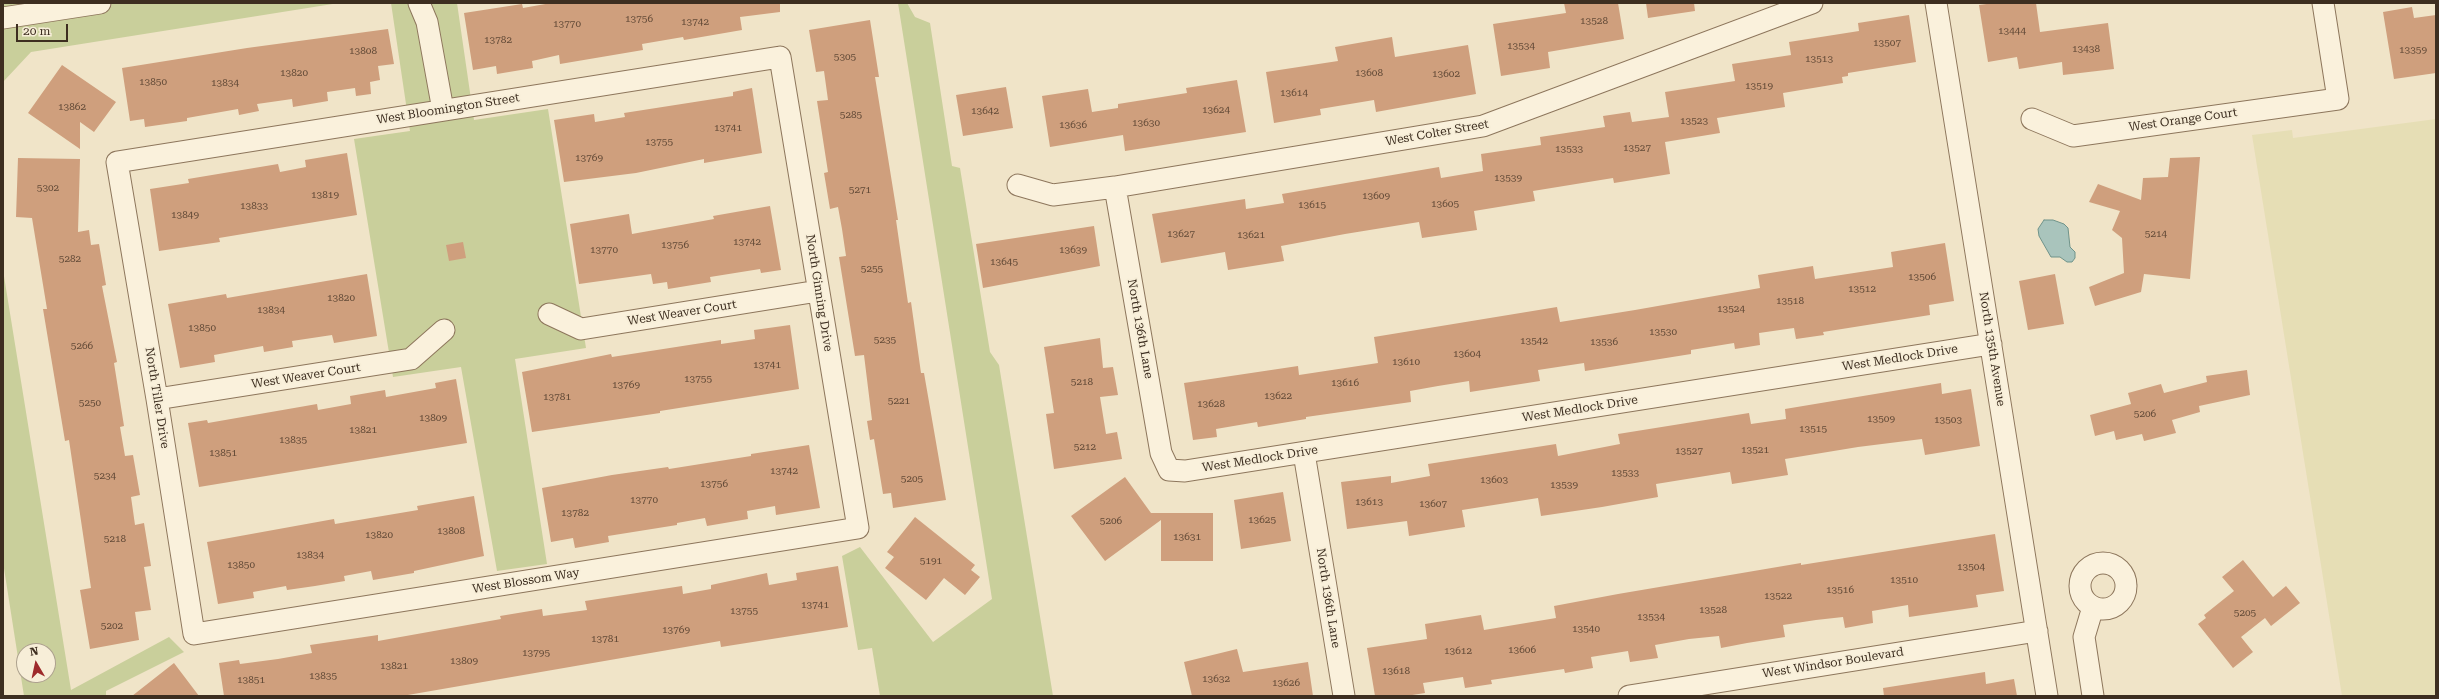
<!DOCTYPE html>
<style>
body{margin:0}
#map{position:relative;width:2439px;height:699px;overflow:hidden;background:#f0e4c8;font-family:"Roboto Serif",serif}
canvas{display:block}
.frame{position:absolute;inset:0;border:4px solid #3d2e20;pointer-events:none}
.north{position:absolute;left:16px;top:643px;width:40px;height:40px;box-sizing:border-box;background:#f7eed8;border:1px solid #ada18e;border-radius:50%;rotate:351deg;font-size:11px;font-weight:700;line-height:16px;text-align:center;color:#3d2e20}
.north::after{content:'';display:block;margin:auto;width:14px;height:18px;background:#9e2a2b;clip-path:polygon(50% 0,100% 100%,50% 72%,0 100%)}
.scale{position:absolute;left:16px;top:24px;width:52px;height:18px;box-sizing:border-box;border:2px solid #3d2e20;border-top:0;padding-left:5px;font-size:12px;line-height:14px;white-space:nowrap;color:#3d2e20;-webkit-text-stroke:3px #f7eed8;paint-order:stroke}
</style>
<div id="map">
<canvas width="2439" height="699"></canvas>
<div class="frame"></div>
<div class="north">N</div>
<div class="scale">20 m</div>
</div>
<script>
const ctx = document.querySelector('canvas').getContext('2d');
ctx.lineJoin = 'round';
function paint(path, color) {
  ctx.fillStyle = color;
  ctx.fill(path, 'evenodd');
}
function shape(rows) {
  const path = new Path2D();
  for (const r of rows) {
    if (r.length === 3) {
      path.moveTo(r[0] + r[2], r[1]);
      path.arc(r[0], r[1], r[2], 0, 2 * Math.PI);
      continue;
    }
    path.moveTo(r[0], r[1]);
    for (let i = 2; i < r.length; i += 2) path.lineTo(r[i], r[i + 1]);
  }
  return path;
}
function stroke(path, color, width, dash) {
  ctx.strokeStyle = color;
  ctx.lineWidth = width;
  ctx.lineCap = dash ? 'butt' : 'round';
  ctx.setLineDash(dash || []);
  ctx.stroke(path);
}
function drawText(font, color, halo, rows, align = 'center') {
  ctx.font = font + ' "Roboto Serif",serif';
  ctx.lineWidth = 3.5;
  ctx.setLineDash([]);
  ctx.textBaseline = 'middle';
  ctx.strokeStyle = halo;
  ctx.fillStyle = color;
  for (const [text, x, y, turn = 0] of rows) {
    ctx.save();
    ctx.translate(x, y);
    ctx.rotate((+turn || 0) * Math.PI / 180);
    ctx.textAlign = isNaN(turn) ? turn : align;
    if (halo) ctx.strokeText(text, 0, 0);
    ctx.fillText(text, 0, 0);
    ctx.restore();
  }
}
const farmland = shape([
 [2436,119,2436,696,2342,696,2252,135,2292,130,2293,138]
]);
const green = shape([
 [3,3,339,3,31,52,3,82],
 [391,3,457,3,474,120,548,109,586,348,515,359,547,564,497,571,461,367,393,377,354,139,410,131],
 [898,3,907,3,915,17,930,23,952,166,960,168,990,352,999,365,1053,696,880,696,872,648,858,650,842,556,860,547,933,642,992,599],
 [3,270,71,690,169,637,184,652,106,691,106,696,24,696,3,562],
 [24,651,48,651,48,675,24,675]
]);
const water = shape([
 [2044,220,2053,220,2064,224,2068,228,2070,247,2075,252,2075,258,2072,262,2067,262,2060,257,2051,257,2039,236,2038,229,2044,220]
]);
const building = shape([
 [551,3,780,3,780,12,740,17,742,30,684,40,683,37,642,44,643,50,560,64,559,55,532,61,533,68,497,74,496,66,473,70,464,13,522,4,523,8],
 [1564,3,1618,3,1624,39,1548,52,1550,68,1501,76,1493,24,1566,13],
 [1646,3,1694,3,1695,11,1648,18],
 [1994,3,2036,3,2040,32,2108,23,2114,69,2063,75,2062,62,2019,69,2017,57,1988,62,1979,5],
 [2412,7,2414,18,2436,15,2436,73,2394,79,2383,12],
 [1909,15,1916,62,1848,73,1848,76,1842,77,1843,83,1783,93,1785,107,1717,118,1720,133,1665,142,1670,174,1614,183,1613,178,1533,191,1535,201,1474,211,1477,230,1422,238,1419,222,1345,234,1281,246,1284,261,1228,270,1225,252,1161,263,1152,214,1245,199,1246,209,1284,203,1282,194,1439,167,1441,178,1483,171,1481,154,1541,145,1540,137,1605,127,1603,116,1630,112,1632,122,1669,117,1665,92,1735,81,1732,64,1791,55,1789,42,1859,31,1858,23],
 [870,20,879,77,875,77,898,220,896,220,908,303,911,302,921,373,924,373,946,500,893,508,891,493,883,494,874,439,870,440,867,421,872,420,864,355,855,356,839,257,846,256,842,229,838,207,830,209,824,173,828,172,817,101,828,100,824,71,816,72,809,30],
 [388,29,394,64,378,66,380,80,370,82,371,94,356,96,355,88,327,92,328,101,293,107,292,99,257,104,259,111,239,115,238,109,187,118,187,121,145,127,144,119,130,121,122,68,247,48],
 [1392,37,1395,57,1468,45,1476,94,1376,112,1374,100,1320,109,1321,115,1274,123,1266,72,1338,61,1335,47],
 [62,65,116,102,94,132,80,122,80,149,28,113],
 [1237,80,1246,132,1125,151,1123,135,1050,147,1042,96,1088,89,1092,112,1118,108,1118,104,1187,93,1186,88],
 [1006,87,1013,128,963,136,956,95],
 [752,88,762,153,704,163,704,159,636,173,564,182,554,120,594,114,595,122,625,117,624,113,733,96,733,92],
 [347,153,357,215,219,238,220,242,159,251,150,189,189,183,188,179,278,164,280,172,306,167,305,160],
 [2200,157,2190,279,2144,274,2141,292,2095,306,2089,287,2124,273,2122,238,2112,230,2120,211,2089,202,2098,184,2141,200,2143,178,2168,177,2170,158],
 [18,158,80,159,78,232,89,230,91,245,99,244,106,285,102,286,117,362,114,363,124,426,120,427,125,456,133,455,140,495,131,497,135,525,144,523,151,566,144,567,151,610,135,612,139,640,90,649,80,590,91,588,69,440,65,441,43,309,47,309,32,218,16,217],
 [770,206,781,270,761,273,760,269,710,277,711,282,668,289,667,282,653,284,651,274,579,284,570,224,629,214,632,234,714,219,713,216],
 [1094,226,1100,266,983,288,976,244],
 [463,242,466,258,449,261,446,245],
 [1945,243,1954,301,1929,305,1930,315,1823,332,1824,335,1796,339,1794,328,1759,333,1760,345,1735,349,1734,343,1691,350,1691,354,1585,371,1584,363,1538,370,1540,381,1470,392,1469,381,1438,386,1410,391,1411,402,1306,417,1306,419,1258,427,1257,422,1216,429,1217,437,1193,440,1184,383,1298,366,1299,375,1378,363,1374,337,1557,307,1560,322,1635,310,1760,288,1758,275,1813,266,1815,279,1893,267,1891,252],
 [367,274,377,336,334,343,332,335,292,341,293,347,264,352,263,346,214,355,215,362,180,368,168,304,226,294,227,298],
 [2055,274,2064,324,2028,330,2019,281],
 [790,325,799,389,660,411,660,413,532,432,522,372,611,354,612,357,721,340,721,344,755,339,754,330],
 [1100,338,1103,368,1113,367,1118,395,1100,397,1106,434,1117,432,1122,459,1054,469,1046,414,1054,413,1044,347],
 [2247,370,2250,395,2199,406,2200,412,2172,420,2176,433,2144,441,2142,434,2116,440,2114,431,2095,436,2090,415,2131,404,2128,393,2161,384,2164,393,2207,382,2206,376],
 [456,379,467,443,199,487,188,423,207,420,208,423,317,404,318,410,351,404,350,396,385,390,386,397,436,388,435,383],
 [1941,383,1942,394,1971,389,1980,446,1925,455,1922,439,1858,447,1785,459,1788,475,1732,484,1730,472,1656,484,1658,497,1602,507,1541,516,1538,498,1462,510,1465,527,1409,536,1407,521,1347,529,1341,482,1391,476,1391,483,1430,476,1428,464,1556,444,1558,456,1620,444,1618,434,1749,413,1751,424,1786,419,1785,409],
 [809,445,820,508,776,515,775,506,747,511,748,519,707,526,705,518,677,523,677,525,608,536,609,542,575,548,573,538,551,542,542,488,612,475,668,467,669,469,751,456,751,454],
 [1125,477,1151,513,1213,513,1213,561,1161,561,1161,520,1105,561,1071,516],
 [1283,492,1291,541,1241,549,1234,500],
 [474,496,484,556,414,571,414,573,373,580,371,571,344,576,345,581,315,586,287,590,286,586,253,592,254,598,218,604,207,542,334,519,335,524,418,510,417,506],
 [915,517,975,565,971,570,980,577,965,595,944,578,926,600,885,568,894,557,887,552],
 [1995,534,2004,591,1976,595,1978,607,1909,617,1908,605,1872,611,1873,623,1845,628,1843,617,1816,620,1783,625,1785,637,1747,643,1721,648,1719,636,1689,639,1655,645,1658,658,1630,662,1628,651,1591,657,1593,668,1565,673,1564,669,1491,680,1492,684,1465,688,1463,677,1423,683,1425,693,1406,696,1375,696,1367,648,1427,639,1425,624,1481,615,1484,630,1556,618,1554,606,1618,594,1801,563,1801,565],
 [2243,560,2273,597,2286,586,2300,603,2271,626,2265,618,2241,637,2253,652,2233,668,2198,624,2206,618,2204,615,2234,591,2222,577],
 [838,566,848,627,721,647,720,641,402,696,224,696,219,663,239,660,240,664,278,659,312,653,310,645,378,635,378,641,501,619,500,616,542,609,543,616,587,610,585,601,682,586,683,594,711,589,711,585,767,573,769,585,797,580,796,573],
 [1237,649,1243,672,1308,662,1313,696,1192,696,1184,662],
 [174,663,199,696,132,696],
 [1985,672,1986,684,2014,679,2017,696,1884,696,1883,688]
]);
const street = shape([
 [419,3,427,22,443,110],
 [1936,3,2047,696],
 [3,18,100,3],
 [780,57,858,528,194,634,157,399,117,162,780,57],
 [2032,119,2073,136,2338,99,2323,3],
 [1018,185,1053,195,1115,187,1483,126,1812,3],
 [1115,187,1161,453,1169,470,1185,471,1991,344],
 [549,314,581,329,818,291],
 [157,399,411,359,444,330],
 [1304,453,1344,696],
 [2103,586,23],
 [1629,696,2037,631],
 [2093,696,2084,637,2093,607]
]);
const numberNames = [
 ["13756",639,19],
 ["13528",1594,21],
 ["13742",695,22],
 ["13770",567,24],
 ["13444",2012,31],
 ["13782",498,40],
 ["13507",1887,43],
 ["13534",1521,46],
 ["13438",2086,49],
 ["13359",2413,50],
 ["13808",363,51],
 ["5305",845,57],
 ["13513",1819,59],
 ["13820",294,73],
 ["13608",1369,73],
 ["13602",1446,74],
 ["13850",153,82],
 ["13834",225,83],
 ["13519",1759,86],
 ["13614",1294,93],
 ["13862",72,107],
 ["13624",1216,110],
 ["13642",985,111],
 ["5285",851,115],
 ["13523",1694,121],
 ["13630",1146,123],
 ["13636",1073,125],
 ["13741",728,128],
 ["13755",659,142],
 ["13527",1637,148],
 ["13533",1569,149],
 ["13769",589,158],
 ["13539",1508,178],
 ["5302",48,188],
 ["5271",860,190],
 ["13819",325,195],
 ["13609",1376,196],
 ["13605",1445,204],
 ["13615",1312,205],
 ["13833",254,206],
 ["13849",185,215],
 ["13627",1181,234],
 ["5214",2156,234],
 ["13621",1251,235],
 ["13742",747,242],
 ["13756",675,245],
 ["13770",604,250],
 ["13639",1073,250],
 ["5282",70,259],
 ["13645",1004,262],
 ["5255",872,269],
 ["13506",1922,277],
 ["13512",1862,289],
 ["13820",341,298],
 ["13518",1790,301],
 ["13524",1731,309],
 ["13834",271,310],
 ["13850",202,328],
 ["13530",1663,332],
 ["5235",885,340],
 ["13542",1534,341],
 ["13536",1604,342],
 ["5266",82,346],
 ["13604",1467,354],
 ["13610",1406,362],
 ["13741",767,365],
 ["13755",698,379],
 ["5218",1082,382],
 ["13616",1345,383],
 ["13769",626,385],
 ["13622",1278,396],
 ["13781",557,397],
 ["5221",899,401],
 ["5250",90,403],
 ["13628",1211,404],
 ["5206",2145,414],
 ["13809",433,418],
 ["13509",1881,419],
 ["13503",1948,420],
 ["13515",1813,429],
 ["13821",363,430],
 ["13835",293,440],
 ["5212",1085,447],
 ["13521",1755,450],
 ["13527",1689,451],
 ["13851",223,453],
 ["13742",784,471],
 ["13533",1625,473],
 ["5234",105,476],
 ["5205",912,479],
 ["13603",1494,480],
 ["13756",714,484],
 ["13539",1564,485],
 ["13770",644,500],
 ["13613",1369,502],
 ["13607",1433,504],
 ["13782",575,513],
 ["13625",1262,520],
 ["5206",1111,521],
 ["13808",451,531],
 ["13820",379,535],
 ["13631",1187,537],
 ["5218",115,539],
 ["13834",310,555],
 ["5191",931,561],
 ["13850",241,565],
 ["13504",1971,567],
 ["13510",1904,580],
 ["13516",1840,590],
 ["13522",1778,596],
 ["13741",815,605],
 ["13528",1713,610],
 ["13755",744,611],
 ["5205",2245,613],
 ["13534",1651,617],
 ["5202",112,626],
 ["13540",1586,629],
 ["13769",676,630],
 ["13781",605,639],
 ["13606",1522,650],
 ["13612",1458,651],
 ["13795",536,653],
 ["13809",464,661],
 ["13821",394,666],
 ["13618",1396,671],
 ["13835",323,676],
 ["13632",1216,679],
 ["13851",251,680],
 ["13626",1286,683]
];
const streetNames = [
 ["West Bloomington Street",448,109,-9],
 ["West Orange Court",2183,120,-8],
 ["West Colter Street",1437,133,-10],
 ["North Ginning Drive",819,293,81],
 ["West Weaver Court",682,313,-9],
 ["North 136th Lane",1140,329,80],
 ["North 135th Avenue",1992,349,81],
 ["West Medlock Drive",1900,358,-9],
 ["West Weaver Court",306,376,-9],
 ["North Tiller Drive",157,398,81],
 ["West Medlock Drive",1580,409,-9],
 ["West Medlock Drive",1260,459,-9],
 ["West Blossom Way",526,581,-9],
 ["North 136th Lane",1328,598,81],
 ["West Windsor Boulevard",1833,663,-9]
];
paint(farmland, '#e6deb5');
paint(green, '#c9cf9b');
paint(water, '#a9c4bc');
stroke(water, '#6f938a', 1);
paint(building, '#cf9f7d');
stroke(street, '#8d765c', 23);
stroke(street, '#faf1dc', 21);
drawText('10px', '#624a37', null, numberNames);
drawText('12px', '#3d2e20', '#f7eed8', streetNames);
</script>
